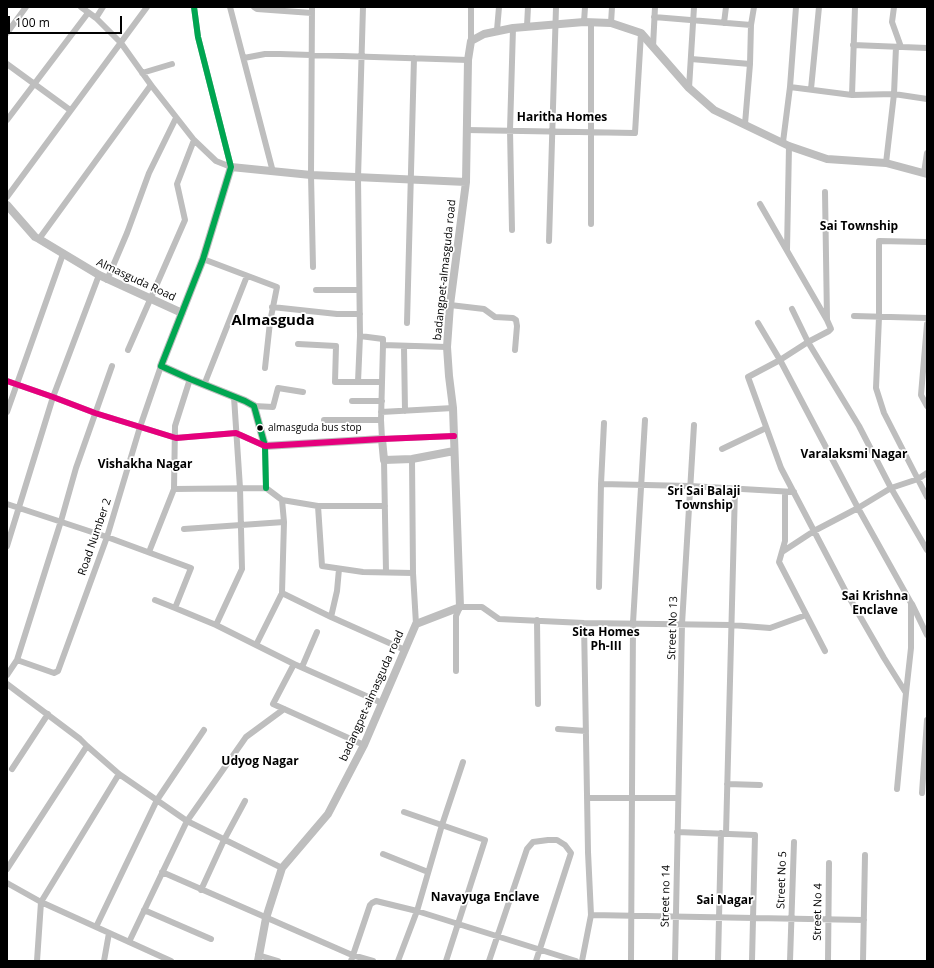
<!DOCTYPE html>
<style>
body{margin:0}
#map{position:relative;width:934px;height:968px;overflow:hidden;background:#fff;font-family:"Open Sans",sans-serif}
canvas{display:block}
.frame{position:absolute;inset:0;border:8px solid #000;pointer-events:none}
.scale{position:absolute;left:8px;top:16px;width:114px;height:18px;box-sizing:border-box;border:2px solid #000;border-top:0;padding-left:5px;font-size:12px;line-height:14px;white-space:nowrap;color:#000;-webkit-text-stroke:3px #fff;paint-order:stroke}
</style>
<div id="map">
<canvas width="934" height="968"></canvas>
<div class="frame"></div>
<div class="scale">100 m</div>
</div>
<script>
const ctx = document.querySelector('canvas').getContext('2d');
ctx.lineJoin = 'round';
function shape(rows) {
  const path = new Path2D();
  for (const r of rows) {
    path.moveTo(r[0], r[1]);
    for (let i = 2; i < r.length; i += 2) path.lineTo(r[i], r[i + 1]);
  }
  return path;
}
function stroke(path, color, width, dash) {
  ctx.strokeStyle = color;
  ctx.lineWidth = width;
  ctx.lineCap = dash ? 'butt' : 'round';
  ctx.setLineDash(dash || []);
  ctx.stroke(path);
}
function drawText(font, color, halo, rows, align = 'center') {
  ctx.font = font + ' "Open Sans",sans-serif';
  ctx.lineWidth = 3.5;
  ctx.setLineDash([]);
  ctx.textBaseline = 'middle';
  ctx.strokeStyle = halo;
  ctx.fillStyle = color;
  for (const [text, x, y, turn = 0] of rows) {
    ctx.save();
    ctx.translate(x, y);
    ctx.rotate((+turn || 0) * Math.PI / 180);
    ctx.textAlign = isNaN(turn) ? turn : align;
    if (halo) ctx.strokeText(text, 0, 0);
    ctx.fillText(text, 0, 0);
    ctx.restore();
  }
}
const minor = shape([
 [81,7,96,18,121,43,151,85,194,140,216,161,231,167],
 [194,7,198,37,231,167],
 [230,7,273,172],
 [254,7,257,9,312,13],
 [312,7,311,175,313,267],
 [894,7,892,22,901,47],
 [654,17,751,25],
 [96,18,103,7],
 [584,22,585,7],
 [591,22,591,224],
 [611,23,612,7],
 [724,23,726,7],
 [527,26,528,7],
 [497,30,499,7],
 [7,33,26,7],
 [471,41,471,7],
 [853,45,927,48],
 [653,47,655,7],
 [244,58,265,54,280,54,468,60],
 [691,59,750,64],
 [7,64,70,110],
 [142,73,172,64],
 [790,87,796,7],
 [689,88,694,7],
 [811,89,819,7],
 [852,95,855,7],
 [7,120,88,13],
 [745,124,750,64,751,25,754,7],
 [466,130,635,133,641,33],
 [783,142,790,87,852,95,894,94,927,99],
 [886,163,894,94,896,47],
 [924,173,927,153],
 [825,192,827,319],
 [7,197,147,7],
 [760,204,827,320,831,329,829,331,808,342,780,360,748,377,781,468,846,592,884,658,906,693,897,789],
 [512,230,510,130,513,28],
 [39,239,151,85],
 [549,241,556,7],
 [927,242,879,241,879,317,876,388,884,413,927,497],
 [787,250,789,146],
 [203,259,277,287,270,322,265,368],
 [107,280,127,233,149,173,176,118],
 [316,290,359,290],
 [450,305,484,309,495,317,513,318,516,320,517,326,515,350],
 [272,307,337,314,360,314],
 [792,309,808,342,859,426,891,488,927,550],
 [854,316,927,318],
 [407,323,414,58],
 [758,323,780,360,858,508,911,603,911,648,906,693],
 [927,324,921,395,927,406],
 [360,336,383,339,383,345],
 [298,344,336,346,335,382,382,382],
 [404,347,405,411],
 [447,347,383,345,381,420,382,439,454,436],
 [128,350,185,220,177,184,194,140],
 [7,381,53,397,95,413,176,438,236,433,265,446,266,488],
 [358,382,360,336,358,178,363,7],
 [204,385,247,276],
 [352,401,382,401],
 [254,406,273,407,278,388,303,392],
 [7,412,63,254],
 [381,412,453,408],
 [324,420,381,420],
 [722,449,766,428],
 [412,459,413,573,416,624],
 [384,460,386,572],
 [601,484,604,423],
 [174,489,266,488,282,500,318,506,385,506],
 [785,492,785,541,779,562,825,651],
 [7,504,107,537,191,568,175,608,216,625,294,664,382,703],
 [318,506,322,566,363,572,413,573],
 [184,529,284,522],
 [7,546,53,397,99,275],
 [149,552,174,489,175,426,190,379],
 [782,552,814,531,858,508,891,488,918,479,927,473],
 [599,587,601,484,690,486,794,492],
 [282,593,331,617,405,650],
 [155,600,175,608],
 [912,604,927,635],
 [331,617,337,591,339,569],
 [537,620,538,704],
 [216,625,242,569,240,488,234,397],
 [256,645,282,593,284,522,282,500],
 [17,660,54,673,58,671,107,537,140,427,161,366],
 [294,664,273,704,364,745],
 [302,667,317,632],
 [456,671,456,616,460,607,482,607,499,619,584,623,731,625,770,628,806,615],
 [7,675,17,660,61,521,76,468,112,366],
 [7,684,80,739,87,746,119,774,187,821,282,868],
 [558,729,586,731],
 [12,769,48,714],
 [727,784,760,785],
 [922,793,927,720],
 [587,798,678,798],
 [404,812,485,840,446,961],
 [677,832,755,835,752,961],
 [726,834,735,489],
 [383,854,428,872],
 [7,869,87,746],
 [162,872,352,955,373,961],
 [7,883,41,902,171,961],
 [201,890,224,840,245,801],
 [144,910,211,939],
 [591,915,864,920],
 [96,927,157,800,204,730],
 [129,942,187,821,246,737,284,709],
 [258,955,278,961],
 [37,961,41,902,119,774],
 [104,961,109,933],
 [351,961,370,905,372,903,376,901,417,911,442,825,463,762],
 [398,961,417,911,576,961],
 [489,961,527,849,533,842,548,840,557,840,565,845,571,853,536,961],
 [582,961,591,915,588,852,584,623],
 [631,961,633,623,645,420],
 [675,961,682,624,694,425],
 [718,961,721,833],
 [790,961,794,842],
 [828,961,829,863],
 [863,961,865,855]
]);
const tertiary = shape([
 [7,205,35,237,39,239,99,275,182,313],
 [454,451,412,459,384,460,382,439,265,446,254,406,245,401,190,379,161,366,203,259,231,167,311,175,466,182],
 [258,961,266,918,282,868,328,814,364,745,416,624,460,607,453,408,449,376,447,347,450,305,466,182,468,60,471,41,484,34,513,28,584,22,611,23,641,33,689,88,714,110,789,146,827,159,886,163,927,174]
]);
const bus1 = shape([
 [194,7,198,37,231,167,203,259,161,366,190,379,245,401,254,406,265,446,266,488]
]);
const bus2 = shape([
 [7,381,53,397,95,413,176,438,236,433,265,446,382,439,454,436]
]);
const markers = [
 [260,428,3.5,"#000"]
];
const busNames = [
 ["almasguda bus stop",268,428]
];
const streetNames = [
 ["badangpet-almasguda road",445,270,-84],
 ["Almasguda Road",136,280,25],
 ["Road Number 2",95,537,-71],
 ["Street No 13",673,628,-88],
 ["badangpet-almasguda road",372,696,-66],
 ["Street No 5",782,880,-88],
 ["Street no 14",666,896,-89],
 ["Street No 4",818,912,-89]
];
const neighbourhoodNames = [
 ["Haritha Homes",562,118],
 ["Sai Township",859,227],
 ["Varalaksmi Nagar",854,455],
 ["Vishakha Nagar",145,465],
 ["Sri Sai Balaji",704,492],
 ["Township",704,506],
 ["Sai Krishna",875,597],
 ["Enclave",875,611],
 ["Sita Homes",606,633],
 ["Ph-III",606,647],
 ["Udyog Nagar",260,762],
 ["Navayuga Enclave",485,898],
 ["Sai Nagar",725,901]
];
const districtNames = [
 ["Almasguda",273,321]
];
stroke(minor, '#bebebe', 6);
stroke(tertiary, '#bebebe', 8);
stroke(bus1, '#00a651', 6);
stroke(bus2, '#e5007d', 6);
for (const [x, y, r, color] of markers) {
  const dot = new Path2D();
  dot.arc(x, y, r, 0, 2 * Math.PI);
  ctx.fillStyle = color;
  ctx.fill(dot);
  stroke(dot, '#fff', 1.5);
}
drawText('10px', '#000', '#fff', busNames, 'left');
drawText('11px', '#000', '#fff', streetNames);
drawText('bold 12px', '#000', '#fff', neighbourhoodNames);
drawText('bold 15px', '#000', '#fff', districtNames);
</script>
